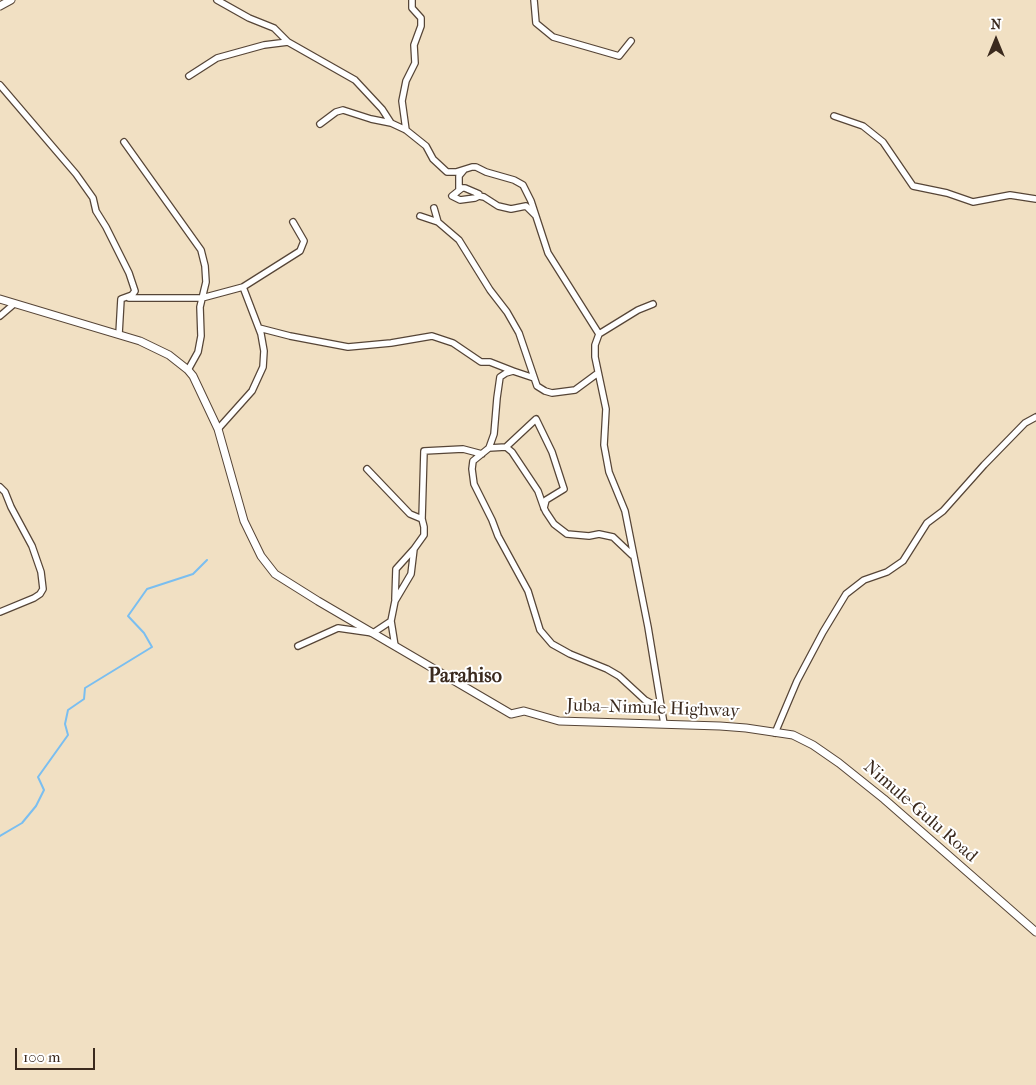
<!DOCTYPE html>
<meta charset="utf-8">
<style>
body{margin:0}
#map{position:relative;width:1036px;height:1085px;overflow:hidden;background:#f1e0c3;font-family:"IM FELL French Canon",serif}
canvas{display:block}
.north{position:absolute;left:971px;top:15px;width:50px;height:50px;-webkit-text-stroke:4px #fff;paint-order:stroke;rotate:0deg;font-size:14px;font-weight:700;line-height:20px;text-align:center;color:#3b2a1e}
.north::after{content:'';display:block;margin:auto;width:18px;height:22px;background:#3b2a1e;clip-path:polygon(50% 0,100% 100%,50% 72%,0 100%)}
.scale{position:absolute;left:15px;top:1048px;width:80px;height:22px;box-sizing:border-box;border:2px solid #3b2a1e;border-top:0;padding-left:6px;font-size:15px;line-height:18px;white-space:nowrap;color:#3b2a1e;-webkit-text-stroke:4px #fff;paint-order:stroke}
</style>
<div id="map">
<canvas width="1036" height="1085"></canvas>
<div class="north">N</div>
<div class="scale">100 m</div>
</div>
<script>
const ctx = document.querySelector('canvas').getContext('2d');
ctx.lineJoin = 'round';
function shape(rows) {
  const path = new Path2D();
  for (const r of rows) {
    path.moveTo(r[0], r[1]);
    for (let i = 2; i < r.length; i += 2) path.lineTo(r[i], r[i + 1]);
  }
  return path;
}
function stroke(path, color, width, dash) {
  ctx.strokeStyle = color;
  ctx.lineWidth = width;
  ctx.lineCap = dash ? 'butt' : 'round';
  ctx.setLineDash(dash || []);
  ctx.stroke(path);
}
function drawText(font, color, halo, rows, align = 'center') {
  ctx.font = font + ' "IM FELL French Canon",serif';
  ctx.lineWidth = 4;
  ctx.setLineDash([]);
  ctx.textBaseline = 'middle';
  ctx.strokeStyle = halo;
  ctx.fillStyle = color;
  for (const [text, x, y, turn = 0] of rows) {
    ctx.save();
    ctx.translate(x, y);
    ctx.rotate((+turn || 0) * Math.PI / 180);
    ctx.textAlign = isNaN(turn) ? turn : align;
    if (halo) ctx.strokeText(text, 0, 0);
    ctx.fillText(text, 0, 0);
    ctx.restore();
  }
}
const stream = shape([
 [0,836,22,823,36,806,44,790,38,777,68,735,65,724,68,710,84,699,85,688,152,647,144,633,128,616,147,589,193,574,207,560]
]);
const minor = shape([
 [217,0,249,18,274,28,288,42],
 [534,0,536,23,553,37,619,56,631,41],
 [189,76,217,58,264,45,288,42,355,80,382,109,391,123,406,130,426,146,433,159,447,172,456,172,472,167,476,167,486,172,514,180,523,185,531,201,548,253,599,334,595,345,595,357,606,409,604,445,609,472,625,511,648,627,664,724],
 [0,85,76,174,93,198,96,211,106,227,129,273,135,291,132,295,121,299,119,334],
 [834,116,863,126,883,142,913,186,947,193,973,202,1010,195,1036,199],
 [320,124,336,112,343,110,371,119,391,123],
 [406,130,402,101,406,81,415,63,414,45,421,26,421,18,412,8,412,0],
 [124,142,201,250,205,266,206,282,200,307,201,336,198,352,188,370],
 [459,190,459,176,464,170],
 [479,196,479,194,465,188,462,188,452,196,460,200,475,198,479,196,484,197,498,206,511,209,526,206,535,215],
 [434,208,438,222],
 [420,216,438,222,459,240,490,290,507,312,519,333,537,386,545,391,552,393,575,390,598,373],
 [243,287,300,251,304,241,293,222],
 [129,298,202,298,243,287,261,334,264,351,263,367,252,391,218,429],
 [0,316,14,304],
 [259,328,290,336,348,347,391,343,432,336,453,343,481,362,490,362,513,371],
 [599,334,638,310,653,304],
 [506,447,489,448,473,461,472,469,474,484,492,520,498,536,528,591,540,630,552,644,570,654,607,669,619,676,645,700,662,709],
 [489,448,494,434,497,398,500,377,506,373,513,371,534,378],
 [367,469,410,514,422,519],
 [0,487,5,492,11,507,32,546,41,572,43,589,40,594,34,598,0,612],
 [544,508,546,500,564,489,552,452,536,419,506,447,512,452,538,491,544,508,546,512,554,524,567,534,589,536,599,534,613,537,632,555],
 [395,599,396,569,414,549],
 [391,621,395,646],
 [298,646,338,628,373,633,391,621,395,601,411,574,414,549,424,535,424,527,422,519,424,451,463,449,482,454],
 [775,733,797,681,823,632,846,594,864,580,887,572,903,561,927,523,943,511,984,465,1025,423,1036,417]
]);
const major = shape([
 [0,6,11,0],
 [0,299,140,341,169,355,188,370,193,376,218,429,244,521,261,556,275,574,318,601,511,714,524,711,559,721,720,726,746,728,793,735,813,745,839,763,884,799,1036,932]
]);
const streetNames = [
 ["Juba–Nimule Highway",653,709,2],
 ["Nimule-Gulu Road",920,812,41]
];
const quarterNames = [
 ["Parahiso",465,677]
];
stroke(stream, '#7abef0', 2);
stroke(minor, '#564537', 8);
stroke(major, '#564537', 9);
stroke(minor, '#fff', 5.5);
stroke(major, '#fff', 7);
drawText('18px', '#3b2a1e', '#fff', streetNames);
drawText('bold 20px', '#3b2a1e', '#fff', quarterNames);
</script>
